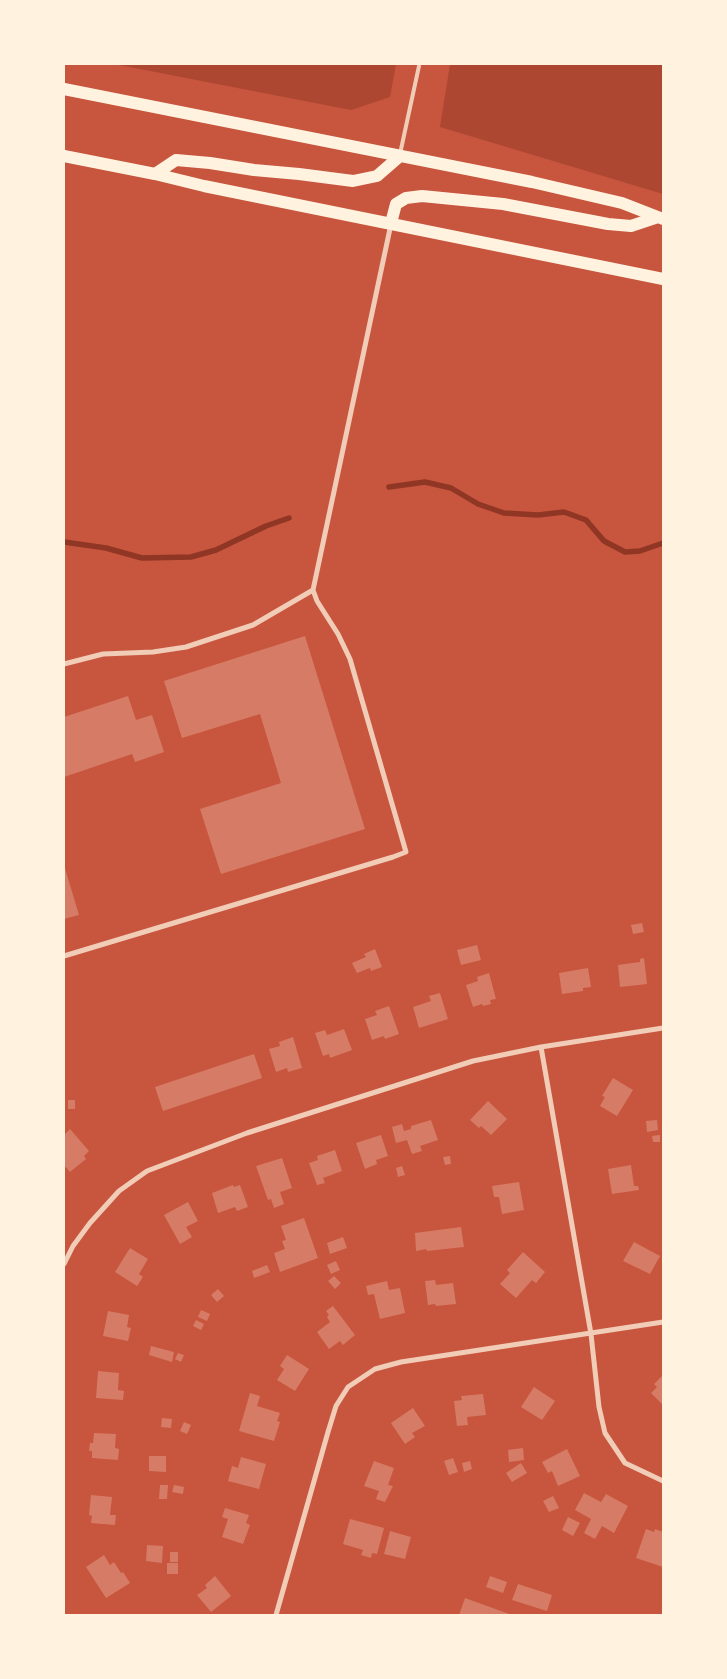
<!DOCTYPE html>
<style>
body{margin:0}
#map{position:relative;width:727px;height:1679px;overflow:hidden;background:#c8553d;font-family:Cabin,sans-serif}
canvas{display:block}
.frame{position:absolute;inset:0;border:65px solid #fff3e0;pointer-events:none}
</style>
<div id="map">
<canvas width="727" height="1679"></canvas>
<div class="frame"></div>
</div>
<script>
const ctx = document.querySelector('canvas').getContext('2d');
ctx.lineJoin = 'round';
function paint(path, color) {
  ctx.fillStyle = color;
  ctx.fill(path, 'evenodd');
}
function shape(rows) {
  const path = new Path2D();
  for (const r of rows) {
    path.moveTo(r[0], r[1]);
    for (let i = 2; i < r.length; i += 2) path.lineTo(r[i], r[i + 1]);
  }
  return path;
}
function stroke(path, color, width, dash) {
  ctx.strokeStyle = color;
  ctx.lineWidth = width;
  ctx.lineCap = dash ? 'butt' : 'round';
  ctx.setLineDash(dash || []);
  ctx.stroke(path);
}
const green = shape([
 [114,64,396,64,390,97,351,110],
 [450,64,663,64,663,194,440,127]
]);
const stream = shape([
 [389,487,425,482,451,488,478,504,504,513,538,515,564,512,586,520,604,541,625,552,640,551,663,543],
 [64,542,106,548,142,558,191,557,216,550,266,526,289,518]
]);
const building = shape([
 [305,636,365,829,221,874,200,809,281,783,260,714,182,738,164,681],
 [128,696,136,720,152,715,164,752,135,762,132,754,64,777,64,717],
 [64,865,79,915,64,919],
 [642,923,644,932,633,934,631,925],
 [477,945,481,960,461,965,457,950],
 [375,949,382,967,371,971,370,968,357,973,352,963,366,957,364,954],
 [644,958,647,984,620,987,618,965,640,962,640,959],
 [588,968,591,987,583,988,583,991,562,994,559,973],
 [489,973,496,999,490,1000,491,1004,483,1006,482,1004,473,1007,466,985,478,981,477,977],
 [440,993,448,1019,419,1028,413,1007,431,1001,429,996],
 [389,1006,399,1034,385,1039,384,1036,372,1040,365,1019,377,1015,375,1011],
 [344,1029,352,1050,330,1058,329,1054,323,1056,315,1033,325,1030,327,1035],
 [293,1037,302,1068,288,1072,287,1068,276,1072,269,1049,280,1046,279,1042],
 [254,1054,262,1078,163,1111,155,1087],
 [613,1078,633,1090,617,1116,600,1106,605,1097,602,1096],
 [68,1100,75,1100,75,1109,68,1109],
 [488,1101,507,1119,491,1135,481,1126,479,1128,470,1120],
 [431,1120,438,1140,420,1146,422,1151,412,1154,407,1140,396,1143,392,1127,402,1124,404,1131,411,1129,411,1126],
 [657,1120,658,1130,647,1132,646,1121],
 [70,1129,89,1151,84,1156,86,1159,70,1172,64,1165,64,1135],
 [381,1135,388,1156,376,1160,377,1164,365,1169,356,1143],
 [660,1135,660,1142,653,1142,652,1136],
 [335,1150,342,1171,323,1178,325,1183,317,1185,309,1163,318,1160,317,1156],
 [450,1156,451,1164,445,1165,443,1157],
 [282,1158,292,1188,280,1192,284,1204,274,1208,271,1199,268,1200,256,1166],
 [631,1165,634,1186,638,1186,639,1190,612,1194,608,1169],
 [402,1166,405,1175,398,1177,396,1168],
 [519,1182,524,1210,502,1214,499,1197,494,1197,492,1186],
 [233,1185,234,1187,240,1185,248,1207,237,1211,235,1207,218,1213,212,1193],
 [188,1202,198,1221,186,1227,192,1237,180,1244,164,1215],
 [304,1218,318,1258,280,1272,274,1253,285,1249,282,1241,286,1240,281,1226],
 [461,1227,464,1247,427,1251,426,1249,416,1251,415,1233],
 [343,1237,347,1248,330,1254,327,1243],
 [634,1242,660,1256,650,1274,623,1261],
 [130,1248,148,1259,139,1274,143,1277,137,1286,115,1272],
 [523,1252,545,1272,536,1283,532,1280,516,1298,500,1284,510,1273,507,1270],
 [336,1261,340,1270,331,1274,327,1265],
 [267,1265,270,1272,254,1278,252,1271],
 [334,1276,341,1283,335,1289,328,1281],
 [435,1280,436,1285,453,1283,456,1304,436,1306,435,1304,428,1305,425,1281],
 [387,1281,389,1290,400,1288,405,1313,380,1319,374,1294,368,1295,366,1286],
 [218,1289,224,1296,217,1302,211,1295],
 [333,1306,355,1335,343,1345,340,1341,329,1349,317,1332,330,1322,327,1317,329,1315,326,1311],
 [201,1310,210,1314,207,1321,198,1317],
 [108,1311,129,1315,127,1327,131,1328,128,1341,103,1336],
 [196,1320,204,1324,201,1330,193,1326],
 [151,1346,174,1352,172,1362,149,1355],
 [178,1353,184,1355,181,1362,175,1359],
 [287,1355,309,1369,295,1391,277,1380,284,1369,280,1366],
 [98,1371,119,1373,118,1390,124,1391,123,1400,96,1398],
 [663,1375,663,1405,651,1393,657,1387,654,1384],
 [534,1387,555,1401,542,1420,521,1407],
 [250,1393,260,1396,257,1406,280,1413,277,1421,280,1422,274,1441,239,1431],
 [483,1394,486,1415,467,1417,468,1425,457,1426,454,1401,462,1400,461,1396],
 [413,1408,425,1426,412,1433,415,1437,405,1444,391,1423],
 [162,1418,172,1419,171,1428,161,1427],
 [184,1422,191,1425,187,1434,180,1431],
 [94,1433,116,1434,115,1448,119,1449,118,1460,92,1458,92,1451,89,1451,90,1443,93,1443],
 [523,1448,524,1460,509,1462,508,1450],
 [567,1449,580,1476,558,1486,552,1471,548,1473,542,1462],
 [149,1456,166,1456,166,1472,149,1471],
 [241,1457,266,1464,259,1489,228,1481,232,1466,238,1468],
 [453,1458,458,1472,449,1475,444,1461],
 [374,1461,394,1468,388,1485,393,1486,385,1502,376,1499,379,1491,364,1486],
 [470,1461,472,1469,464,1472,462,1463],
 [521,1463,527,1473,512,1482,506,1473],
 [160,1485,168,1485,167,1499,159,1499],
 [174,1485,184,1487,183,1494,172,1492],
 [584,1493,601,1502,606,1494,628,1506,614,1533,602,1526,595,1539,584,1533,591,1519,575,1510],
 [91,1495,112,1497,110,1515,116,1515,115,1525,91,1523,92,1516,89,1515],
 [553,1496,559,1508,549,1512,543,1501],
 [225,1508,249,1515,246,1523,250,1525,243,1544,222,1537,228,1519,222,1517],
 [568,1517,580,1523,573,1536,562,1530],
 [350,1519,384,1528,377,1554,372,1553,371,1558,361,1555,363,1550,343,1544],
 [646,1529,654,1532,655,1529,663,1532,663,1567,636,1558],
 [390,1531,411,1537,405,1559,384,1554],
 [147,1545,163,1546,162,1563,146,1561],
 [170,1552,178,1552,178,1562,170,1562],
 [104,1555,110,1565,114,1562,121,1573,123,1572,130,1583,106,1598,86,1567],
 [167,1563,178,1563,178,1574,167,1574],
 [215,1576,231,1596,211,1612,197,1595,207,1588,205,1585],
 [490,1576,507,1582,503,1593,486,1587],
 [518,1584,552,1595,547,1611,512,1600],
 [465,1598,512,1615,459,1615]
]);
const service = shape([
 [400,154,419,66]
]);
const minor = shape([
 [64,664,103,654,153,652,186,647,253,625,313,590,391,224],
 [64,956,393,857,406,852,350,659,338,634,317,601,313,590],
 [541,1047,591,1334,599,1407,605,1433,625,1463,663,1481],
 [64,1264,73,1246,90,1223,119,1191,147,1171,247,1133,473,1061,541,1047,663,1028],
 [276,1615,328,1432,336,1406,348,1387,375,1369,401,1362,663,1322]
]);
const primary = shape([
 [64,89,532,182,622,203,663,219],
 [64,156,155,174,204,186,663,279],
 [155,174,176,160,210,163,254,170,299,174,353,181,377,176,400,156],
 [391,223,396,204,406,198,422,196,503,204,608,224,631,226,658,217]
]);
paint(green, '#ae4732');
stroke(stream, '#8f3625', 5.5);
paint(building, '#d67c66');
stroke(service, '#f1ccb7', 4);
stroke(minor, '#f1ccb7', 5);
stroke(primary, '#fff3e0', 12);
</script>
